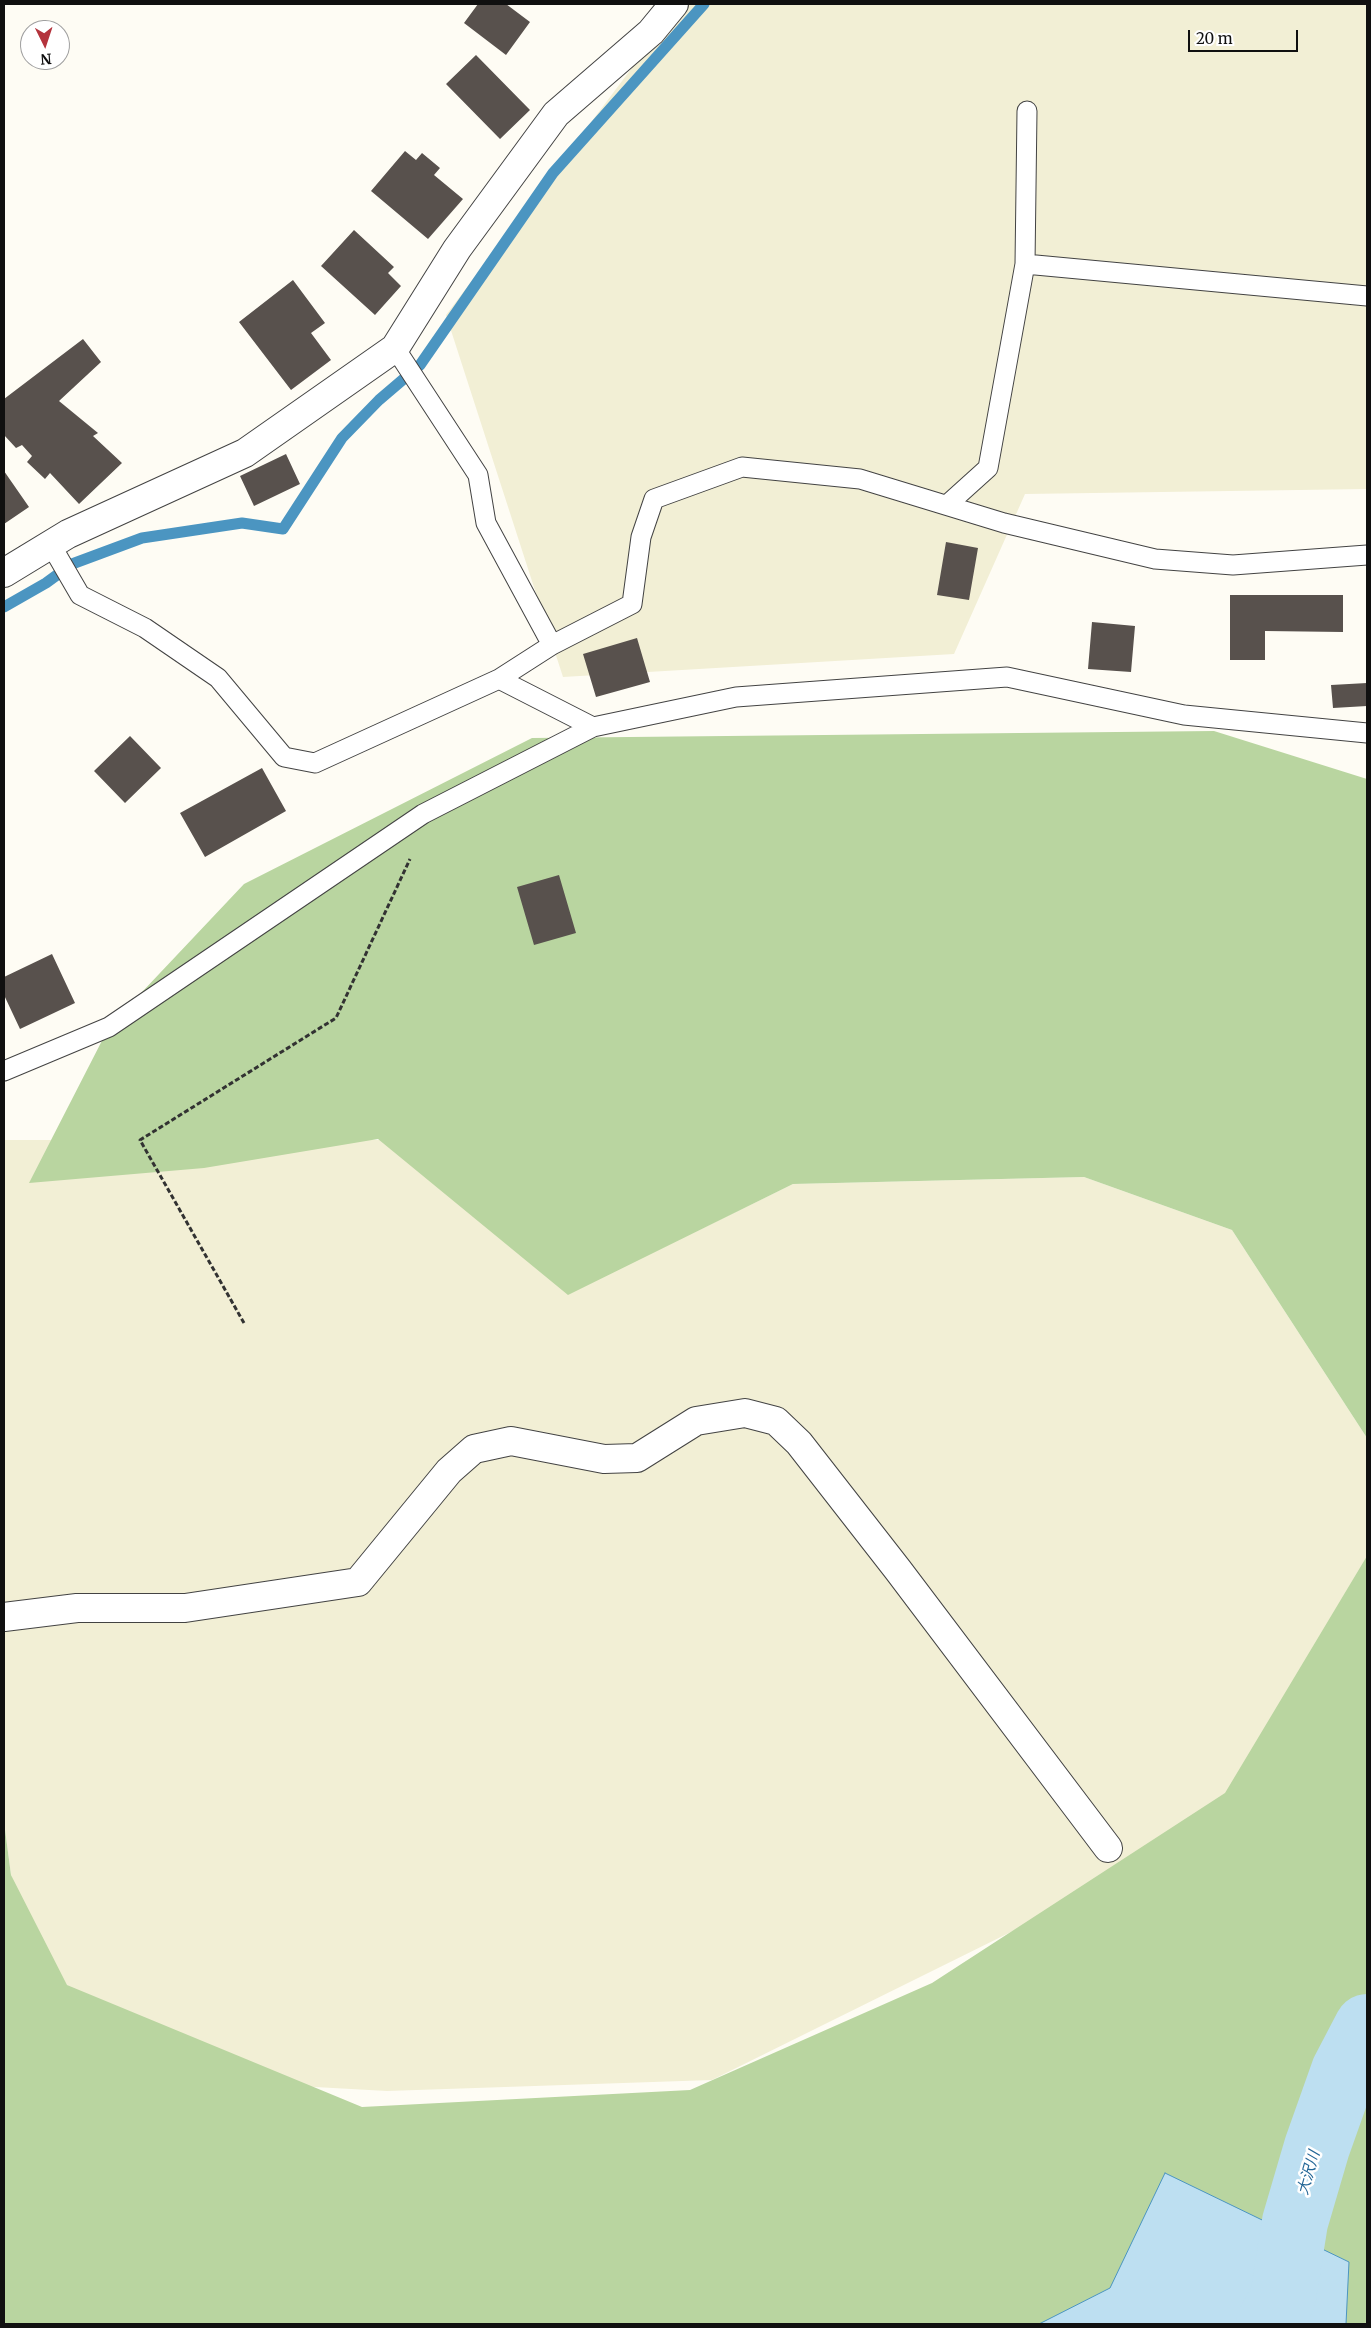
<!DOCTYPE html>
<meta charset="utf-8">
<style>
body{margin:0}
#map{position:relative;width:1371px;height:2328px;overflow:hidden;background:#fefcf4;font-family:Merriweather,serif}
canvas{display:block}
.frame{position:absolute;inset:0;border:5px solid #101010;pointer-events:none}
.north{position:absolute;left:20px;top:20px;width:50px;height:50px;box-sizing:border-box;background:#fff;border:1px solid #9f9f9f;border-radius:50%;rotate:176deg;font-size:14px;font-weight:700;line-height:20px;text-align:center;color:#101010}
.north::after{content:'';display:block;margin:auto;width:18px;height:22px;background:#b4343d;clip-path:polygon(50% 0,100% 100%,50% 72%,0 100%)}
.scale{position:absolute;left:1188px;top:30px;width:110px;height:22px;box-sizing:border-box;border:2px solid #101010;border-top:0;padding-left:6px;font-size:15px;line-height:18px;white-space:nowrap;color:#101010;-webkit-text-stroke:4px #fff;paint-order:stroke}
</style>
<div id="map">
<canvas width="1371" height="2328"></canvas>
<div class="frame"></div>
<div class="north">N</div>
<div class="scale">20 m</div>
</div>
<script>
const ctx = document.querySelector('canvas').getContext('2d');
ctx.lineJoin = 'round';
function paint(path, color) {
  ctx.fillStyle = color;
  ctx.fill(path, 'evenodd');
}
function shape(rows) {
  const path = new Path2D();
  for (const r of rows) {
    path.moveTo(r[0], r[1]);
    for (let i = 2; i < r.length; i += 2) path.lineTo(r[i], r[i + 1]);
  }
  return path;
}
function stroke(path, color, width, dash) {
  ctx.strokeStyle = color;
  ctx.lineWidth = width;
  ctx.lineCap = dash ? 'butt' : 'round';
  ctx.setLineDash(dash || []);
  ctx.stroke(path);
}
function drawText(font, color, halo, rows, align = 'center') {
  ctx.font = font + ' Merriweather,"Noto Sans JP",serif';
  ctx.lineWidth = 5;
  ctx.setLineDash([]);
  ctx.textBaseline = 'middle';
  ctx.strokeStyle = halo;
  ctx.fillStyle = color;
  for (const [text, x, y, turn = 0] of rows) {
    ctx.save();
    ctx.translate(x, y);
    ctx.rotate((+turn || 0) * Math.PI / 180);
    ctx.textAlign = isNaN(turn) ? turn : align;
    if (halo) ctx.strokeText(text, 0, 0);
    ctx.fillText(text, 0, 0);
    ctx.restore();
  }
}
const farmland = shape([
 [680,4,1367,4,1367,489,1025,494,954,654,563,677,446,315],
 [4,1140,412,1140,588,1284,793,1184,1084,1177,1232,1230,1367,1438,1367,1564,1231,1823,712,2080,387,2091,261,2084,47,1975,11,1875,4,1822]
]);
const forest = shape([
 [1214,731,1367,779,1367,1438,1232,1230,1084,1177,793,1184,568,1295,378,1139,204,1168,29,1183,109,1027,244,884,532,738],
 [1367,1556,1367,2324,4,2324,4,1822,11,1875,67,1985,362,2107,690,2090,932,1983,1225,1793]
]);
const water = shape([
 [1165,2173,1349,2262,1346,2324,1039,2324,1110,2288,1165,2173]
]);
const stream = shape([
 [4,607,46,583,72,564,142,538,242,523,283,529,342,438,379,400,420,365,553,173,704,4]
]);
const river = shape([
 [1269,2324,1283,2297,1295,2222,1317,2147,1344,2071,1367,2027]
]);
const building = shape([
 [478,4,506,4,530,22,506,55,464,23],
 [476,55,530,110,500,139,446,84],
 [405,151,416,160,422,153,440,168,434,175,463,199,428,239,371,191],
 [354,230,394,267,388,273,401,286,375,315,321,266],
 [293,280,325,323,311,333,331,360,291,390,239,322],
 [83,339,101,362,59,401,98,433,93,436,122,463,79,504,50,473,45,479,27,462,32,456,22,445,16,448,4,435,4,399],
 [286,454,300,484,254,506,240,476],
 [4,471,29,507,4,524],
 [946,542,978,548,969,600,937,595],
 [1230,595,1343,595,1343,632,1265,631,1265,660,1230,660],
 [1092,622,1135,626,1131,672,1088,669],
 [637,638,650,682,596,697,583,654],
 [1367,683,1367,706,1333,708,1331,685],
 [130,736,161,768,125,803,94,771],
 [262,768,286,811,205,857,180,813],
 [559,875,576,933,534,945,517,887],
 [52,954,75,1003,20,1029,4,995,4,977]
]);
const path = shape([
 [244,1323,140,1140,336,1018,410,859]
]);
const lane = shape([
 [1025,264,1027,111],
 [395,348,478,475,486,523,552,645],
 [947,505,988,468,1025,264,1367,296],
 [51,545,80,595,145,628,218,678,284,757,315,763,499,679],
 [1367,555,1233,565,1155,559,1004,523,860,479,742,467,654,499,641,537,632,604,552,645,499,679,593,727,736,697,1007,677,1184,715,1367,733],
 [4,1071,109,1027,423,814,593,727]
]);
const street = shape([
 [4,573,68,534,245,453,395,348,457,249,556,114,651,32,674,4],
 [4,1617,77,1608,185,1608,358,1582,449,1471,474,1449,511,1441,604,1459,637,1458,696,1421,745,1413,776,1421,799,1443,898,1570,1108,1848]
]);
const waterNames = [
 ["大沢川",1309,2173,-74]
];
paint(farmland, '#f2efd5');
paint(forest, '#b9d5a0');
paint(water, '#bddff1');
stroke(water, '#4b95c1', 1);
stroke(stream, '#4b95c1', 11);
stroke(river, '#bddff1', 66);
paint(building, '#58514d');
stroke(lane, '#434343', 21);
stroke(street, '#434343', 30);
stroke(path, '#323232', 3, [5, 2.5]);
stroke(lane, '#fff', 19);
stroke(street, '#fff', 28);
drawText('italic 15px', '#246797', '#fff', waterNames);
</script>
